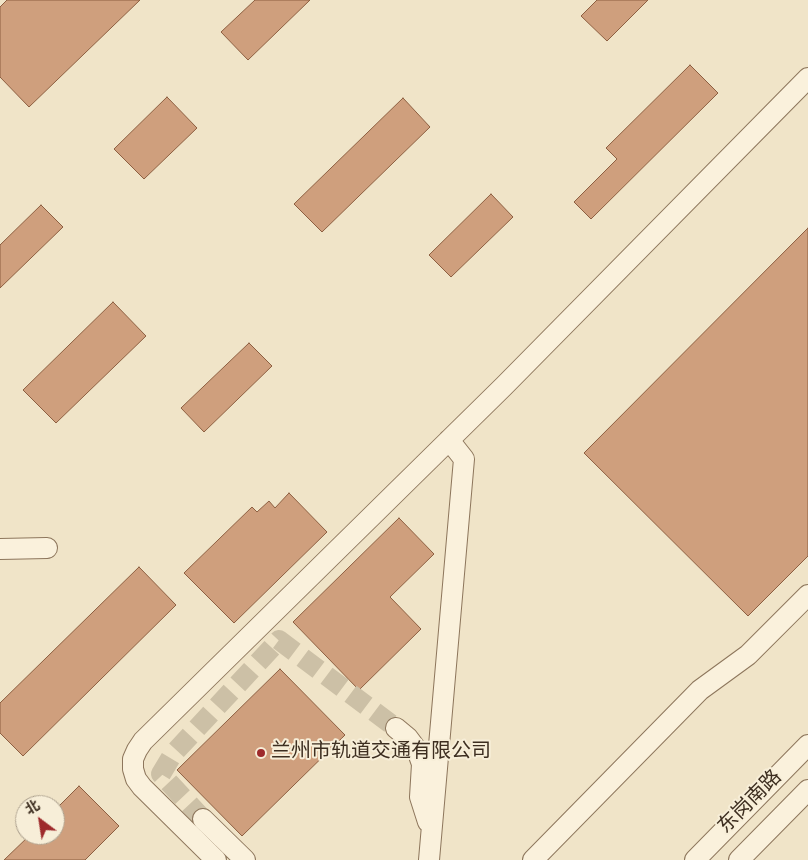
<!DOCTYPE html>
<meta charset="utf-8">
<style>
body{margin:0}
#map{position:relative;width:808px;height:860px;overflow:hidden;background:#f0e4c8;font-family:Spectral,"Noto Sans SC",serif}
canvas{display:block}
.north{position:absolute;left:15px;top:795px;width:50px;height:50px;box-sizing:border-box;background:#f7eed8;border:1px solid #ada18e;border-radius:50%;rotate:329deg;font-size:14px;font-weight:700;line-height:20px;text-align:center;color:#3d2e20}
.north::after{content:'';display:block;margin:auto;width:18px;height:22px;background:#9e2a2b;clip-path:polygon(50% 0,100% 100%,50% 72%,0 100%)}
</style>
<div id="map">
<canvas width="808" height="860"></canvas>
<div class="north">北</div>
</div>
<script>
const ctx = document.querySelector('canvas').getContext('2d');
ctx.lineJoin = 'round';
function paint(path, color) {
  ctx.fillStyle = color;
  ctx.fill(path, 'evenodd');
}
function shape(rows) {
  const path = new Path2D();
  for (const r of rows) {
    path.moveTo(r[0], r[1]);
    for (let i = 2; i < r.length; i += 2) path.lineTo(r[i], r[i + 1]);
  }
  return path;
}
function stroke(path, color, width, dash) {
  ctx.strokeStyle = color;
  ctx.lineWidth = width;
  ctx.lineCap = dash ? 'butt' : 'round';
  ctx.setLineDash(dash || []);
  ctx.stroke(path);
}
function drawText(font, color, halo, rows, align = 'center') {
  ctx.font = font + ' Spectral,"Noto Sans SC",serif';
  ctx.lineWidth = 4;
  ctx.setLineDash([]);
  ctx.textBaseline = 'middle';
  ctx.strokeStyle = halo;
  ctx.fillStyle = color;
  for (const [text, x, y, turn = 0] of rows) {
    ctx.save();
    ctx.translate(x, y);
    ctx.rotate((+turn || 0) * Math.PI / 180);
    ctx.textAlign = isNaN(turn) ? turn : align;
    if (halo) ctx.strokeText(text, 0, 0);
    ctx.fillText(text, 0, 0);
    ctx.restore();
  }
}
const building = shape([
 [7,0,140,0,29,107,0,77,0,7,7,0],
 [255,0,310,0,248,60,221,32,255,0],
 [597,0,648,0,607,41,581,16,597,0],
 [690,65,718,93,591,219,574,202,617,159,606,148,690,65],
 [167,97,197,128,144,179,114,149,167,97],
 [403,98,430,127,322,232,294,204,403,98],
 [491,194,513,217,451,277,429,255,491,194],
 [41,205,63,227,0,288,0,245,41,205],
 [808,228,808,556,748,616,584,453,808,228],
 [113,302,146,336,56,423,23,390,113,302],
 [249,343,272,366,204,432,181,408,249,343],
 [289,493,327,532,234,623,184,573,252,507,257,512,269,501,275,508,289,493],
 [399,518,434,554,390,597,421,629,359,690,293,622,399,518],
 [139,567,176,605,23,756,0,733,0,703,139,567],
 [280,669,345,735,242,836,177,770,280,669],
 [79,786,119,826,85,860,4,860,30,835,55,835,55,810,79,786]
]);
const minorTunnel = shape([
 [203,819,161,774,173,754,279,640,396,728]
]);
const minor = shape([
 [0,549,47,548],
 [396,728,408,738,417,750,422,764,420,797,428,822],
 [203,819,245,860],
 [216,860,142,787,136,779,133,769,133,759,137,750,143,741,504,386,808,78],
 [429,860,464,459,449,440],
 [533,860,700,690,748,655,808,595],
 [695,860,808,745],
 [739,860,808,790]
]);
const markers = [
 [261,753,5,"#9e2a2b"]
];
const poiNames = [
 ["兰州市轨道交通有限公司",271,753]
];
const streetNames = [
 ["东岗南路",751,803,-45]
];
paint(building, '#cf9f7d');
stroke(building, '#8d5f41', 1);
stroke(minorTunnel, '#ccc0a6', 20, [20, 10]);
stroke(minor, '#8d765c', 22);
stroke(minor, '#faf1dc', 20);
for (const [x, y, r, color] of markers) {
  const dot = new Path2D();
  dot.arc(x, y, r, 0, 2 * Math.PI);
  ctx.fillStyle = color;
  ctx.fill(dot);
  stroke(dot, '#f7eed8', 2);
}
drawText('20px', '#3d2e20', '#f7eed8', poiNames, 'left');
drawText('20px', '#3d2e20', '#f7eed8', streetNames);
</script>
